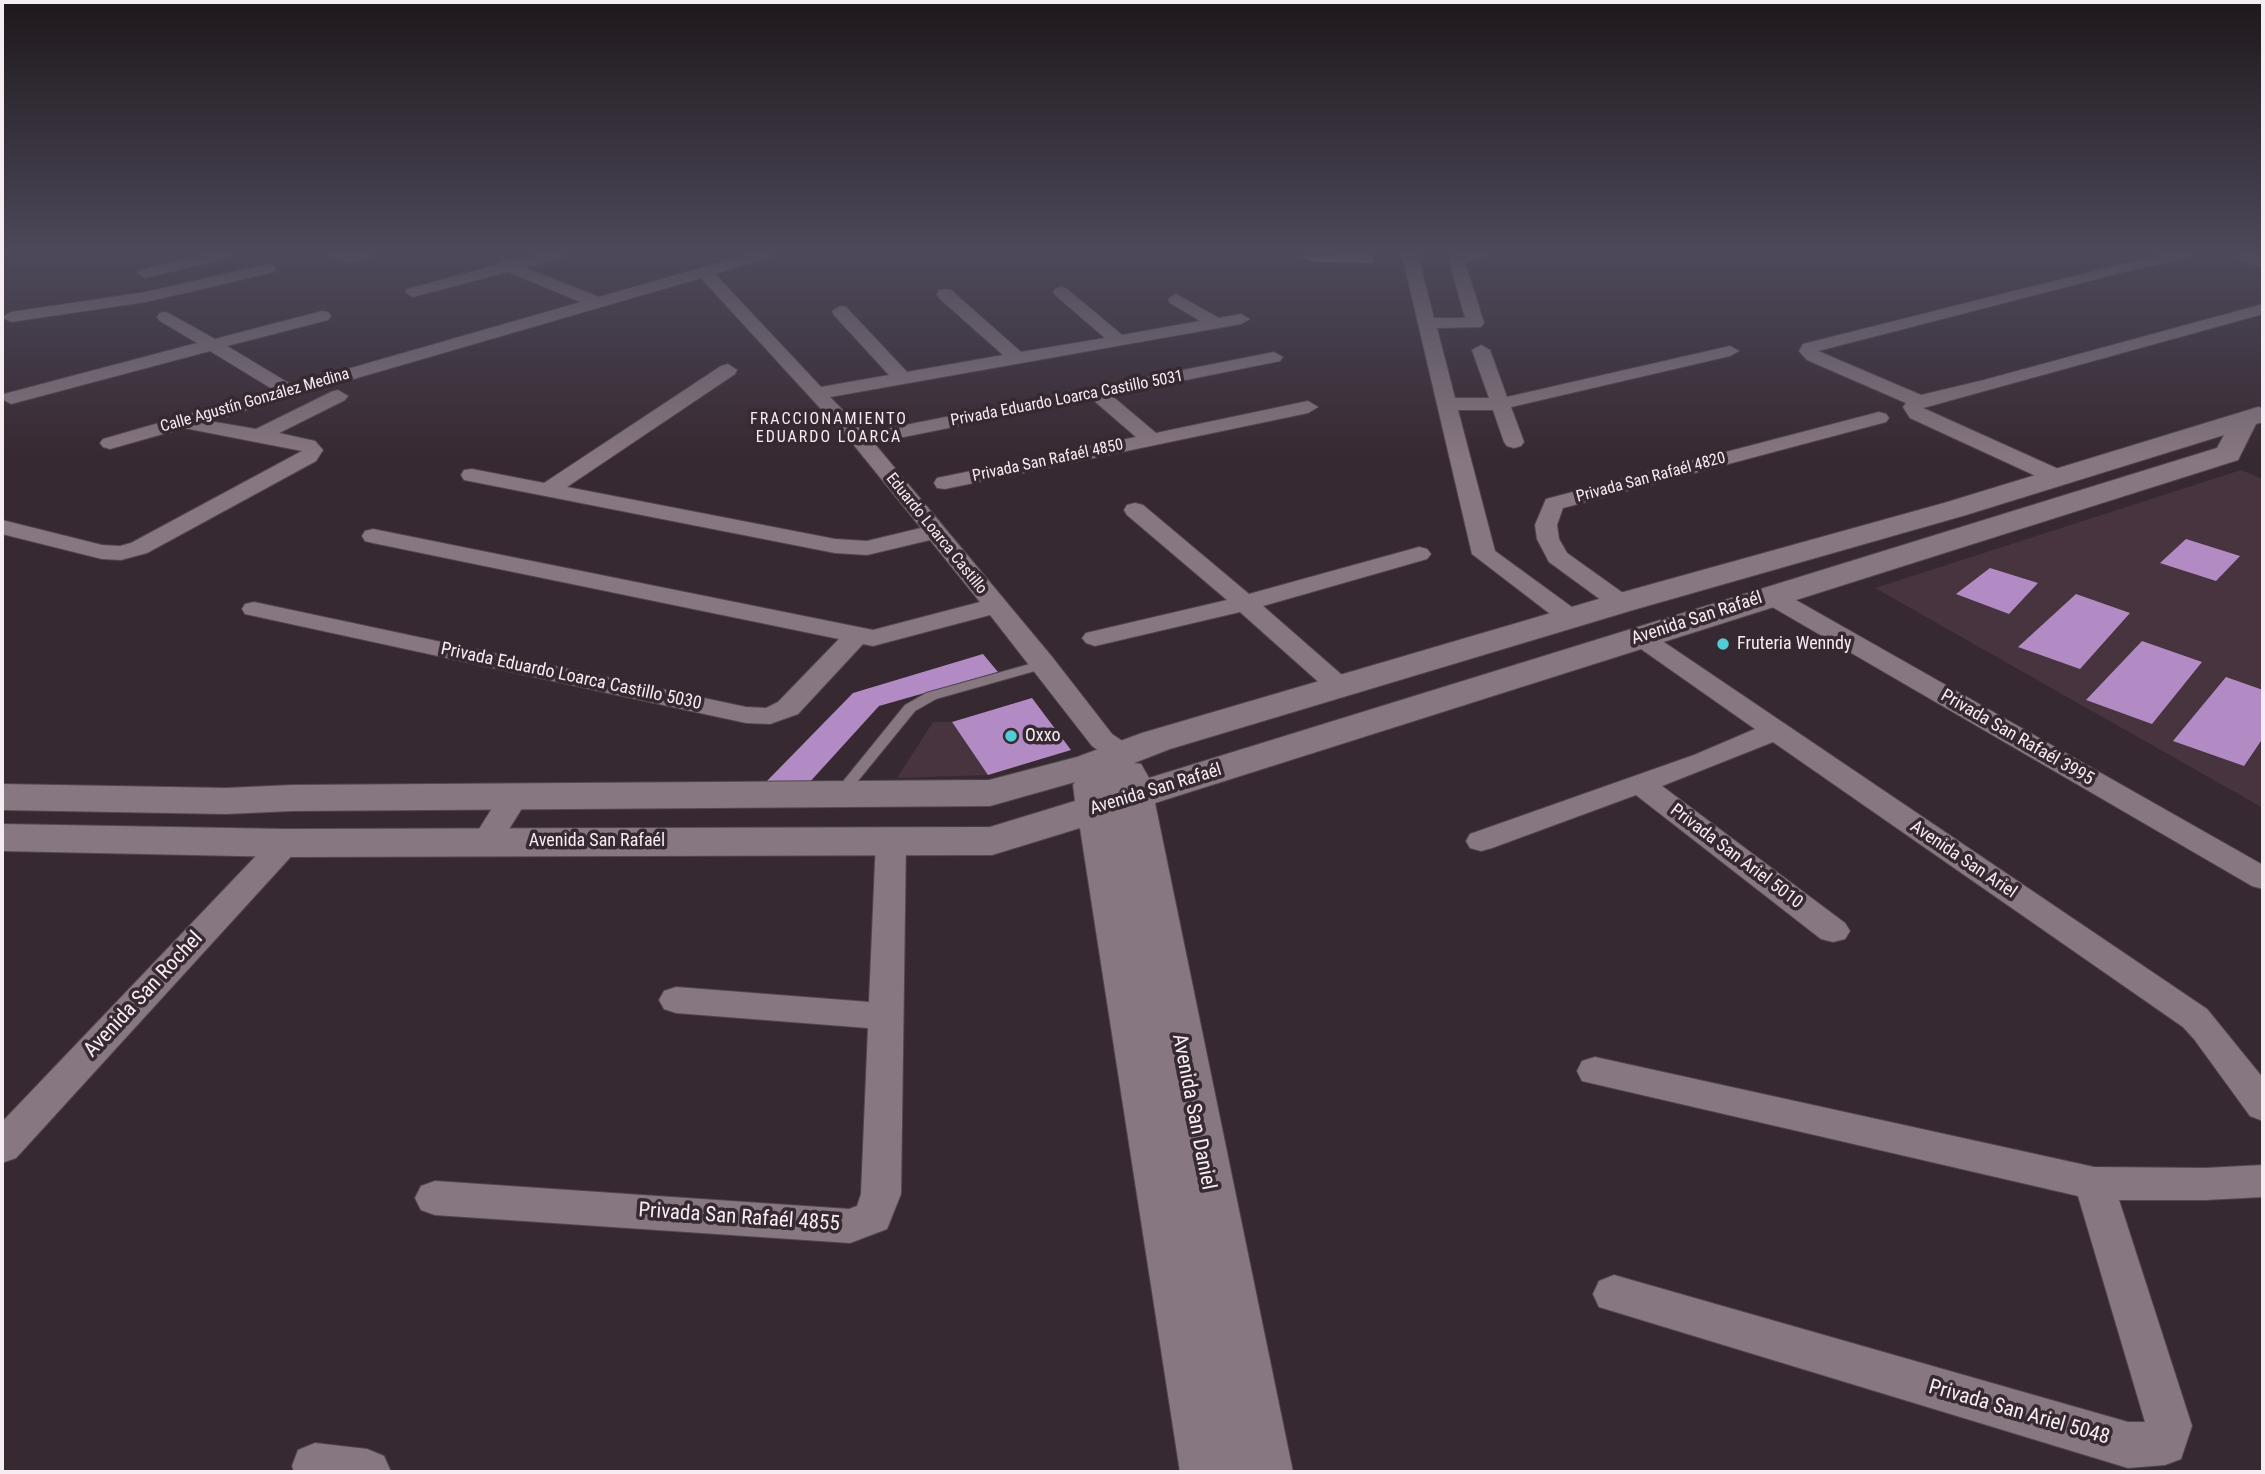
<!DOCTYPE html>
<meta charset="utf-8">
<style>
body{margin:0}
#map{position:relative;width:2265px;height:1474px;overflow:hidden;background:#372931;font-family:"Roboto Condensed",sans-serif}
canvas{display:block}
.frame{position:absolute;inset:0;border:4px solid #f6edf2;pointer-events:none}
</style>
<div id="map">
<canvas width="2265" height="1474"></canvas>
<div class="frame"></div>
</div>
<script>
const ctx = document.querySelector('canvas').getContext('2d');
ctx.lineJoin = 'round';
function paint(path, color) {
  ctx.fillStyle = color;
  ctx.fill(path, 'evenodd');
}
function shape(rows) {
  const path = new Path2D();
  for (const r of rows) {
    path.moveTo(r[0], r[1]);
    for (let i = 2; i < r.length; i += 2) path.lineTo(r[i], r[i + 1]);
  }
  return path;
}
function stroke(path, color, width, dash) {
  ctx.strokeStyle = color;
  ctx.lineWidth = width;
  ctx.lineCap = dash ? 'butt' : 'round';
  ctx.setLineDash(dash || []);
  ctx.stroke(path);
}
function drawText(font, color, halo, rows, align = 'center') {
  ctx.font = font + ' "Roboto Condensed",sans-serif';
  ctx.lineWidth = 7;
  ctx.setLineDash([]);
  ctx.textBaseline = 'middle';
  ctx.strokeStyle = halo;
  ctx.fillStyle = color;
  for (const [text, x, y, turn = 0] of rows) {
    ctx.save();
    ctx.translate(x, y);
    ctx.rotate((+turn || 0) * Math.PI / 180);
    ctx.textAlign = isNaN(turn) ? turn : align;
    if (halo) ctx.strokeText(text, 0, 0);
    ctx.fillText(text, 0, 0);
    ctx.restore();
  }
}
const built = shape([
 [2241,470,2263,479,2263,808,1875,588],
 [933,722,952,722,988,775,897,778]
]);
const building = shape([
 [1354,255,1373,255,1374,263,1315,262,1295,256],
 [2186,539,2240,556,2216,581,2160,563],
 [1990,568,2038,583,2009,614,1956,594],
 [2076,594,2130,613,2080,669,2018,647],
 [2142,641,2202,662,2152,724,2086,700],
 [983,654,998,672,879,706,808,784,765,783,853,693],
 [2226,677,2263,690,2263,738,2244,766,2173,741],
 [1032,698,1071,750,988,775,952,722]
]);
const lane = shape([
 [1044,660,1051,664,1049,667,936,699,915,711,844,798,839,800,832,795,905,705,926,693,1044,660]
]);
const street = shape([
 [203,255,231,255,228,258,145,278,137,273,139,270,203,255],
 [329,255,372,255,369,258,350,263,332,258,329,255],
 [537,255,563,255,560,258,525,268,599,297,746,255,771,255,768,258,715,274,821,387,889,375,834,315,832,311,840,306,846,307,907,372,1003,355,939,298,937,294,939,290,945,289,951,290,1021,352,1105,338,1055,295,1053,292,1055,289,1061,287,1067,289,1122,335,1200,321,1170,303,1168,299,1176,294,1219,318,1241,314,1250,319,1241,324,830,397,865,433,1274,352,1283,357,1280,361,1111,395,1156,433,1308,401,1318,407,1308,413,945,489,937,488,934,483,937,478,1136,437,1092,399,874,443,1053,658,1112,734,1131,747,1135,753,1131,759,1121,762,1111,759,1092,746,990,615,873,646,863,644,798,714,770,724,746,723,245,614,242,609,245,604,254,602,746,707,766,708,778,702,839,639,373,543,365,541,362,536,365,531,373,529,873,630,980,602,930,540,867,555,835,553,464,480,461,475,464,470,472,469,544,483,721,366,728,364,737,370,735,374,567,487,835,539,867,541,921,528,853,444,701,278,209,421,256,429,331,392,338,390,348,396,345,400,279,433,315,441,323,450,316,461,147,553,121,560,102,559,2,534,2,520,102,545,120,546,131,543,302,451,184,428,110,449,103,447,100,443,103,439,274,390,210,351,11,404,2,399,4,394,197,343,160,321,157,317,160,313,166,312,215,339,322,311,328,312,331,316,328,320,227,346,292,385,581,302,508,272,413,297,405,292,407,289,497,265,499,262,537,255],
 [1402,255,1418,255,1434,318,1465,318,1449,261,1452,255,1489,255,1486,258,1465,262,1484,323,1481,327,1437,328,1455,398,1489,398,1472,350,1481,345,1490,350,1507,397,1730,346,1739,351,1730,356,1511,407,1524,442,1521,446,1514,448,1507,446,1504,442,1493,410,1458,410,1495,551,1580,613,1583,618,1580,623,1571,625,1562,623,1472,554,1402,255],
 [2158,255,2190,255,2187,258,2132,270,1818,351,1921,395,1984,380,2263,304,2263,314,1923,408,2065,472,2068,477,2065,482,2049,482,1910,418,1903,407,1906,403,1807,360,1799,351,1803,344,2158,255],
 [268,264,274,266,276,269,274,272,146,302,11,322,2,317,11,312,146,292,268,264],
 [1879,412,1886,414,1889,418,1886,422,1563,508,1557,525,1559,539,1567,553,1630,598,1633,603,1630,608,1621,610,1612,608,1549,562,1537,539,1535,525,1546,499,1879,412],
 [1135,503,1143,505,1249,594,1419,547,1427,549,1431,554,1427,559,1263,606,1350,682,1354,688,1350,694,1341,696,1332,694,1240,612,1095,646,1086,643,1082,638,1086,633,1227,600,1127,515,1124,510,1127,505,1135,503],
 [1771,589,1780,591,2263,865,2263,889,2252,886,1762,601,1759,596,1762,591,1771,589],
 [1640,629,1649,632,2207,1009,2263,1078,2263,1121,2250,1116,2194,1039,2183,1027,1773,742,1662,786,1845,923,1850,931,1845,939,1833,942,1821,939,1636,795,1492,848,1481,851,1470,848,1466,841,1470,834,1694,755,1755,729,1631,642,1627,637,1631,632,1640,629],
 [514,788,524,791,529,797,501,842,497,849,486,852,475,849,471,842,499,797,504,791,514,788],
 [891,829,902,832,906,839,901,1194,887,1229,850,1243,435,1215,421,1210,415,1198,421,1186,435,1181,849,1209,857,1206,861,1194,868,1028,676,1013,664,1009,659,1000,664,991,676,987,869,1002,876,839,880,832,891,829],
 [286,833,297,836,301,843,297,850,16,1158,2,1163,2,1122,275,836,286,833],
 [1595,1057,2094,1167,2205,1168,2263,1165,2263,1197,2205,1200,2119,1200,2192,1426,2181,1459,2165,1465,2128,1468,1599,1307,1593,1294,1599,1281,1614,1275,2128,1422,2145,1422,2078,1196,1582,1081,1577,1071,1582,1061,1595,1057],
 [315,1443,367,1449,384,1456,391,1472,294,1472,292,1466,298,1450,315,1443]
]);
const secondary = shape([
 [2238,255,2263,255,2263,267,2241,260,2238,255],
 [2258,407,2263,408,2263,422,2256,424,2238,460,1155,803,1293,1472,1180,1472,1080,828,992,855,286,857,2,851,2,824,286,829,990,827,1075,801,1073,785,1075,782,990,806,292,811,226,814,2,810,2,784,226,788,292,785,989,780,1077,757,1142,733,1609,596,1944,503,2258,407],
 [2224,435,2217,448,1149,778,1141,764,1134,763,1170,749,1633,610,1966,515,2224,435]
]);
const markers = [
 [1723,644,7,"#51ccd4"],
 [1011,736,7,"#51ccd4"]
];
const farStreetnames = [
 ["Privada Eduardo Loarca Castillo 5031",1067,399,-11],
 ["Calle Agustín González Medina",255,401,-16],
 ["Privada San Rafaél 4850",1048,461,-12],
 ["Privada San Rafaél 4820",1651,478,-15],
 ["Eduardo Loarca Castillo",936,534,51]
];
const farNeighbourhoodnames = [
 ["FRACCIONAMIENTO",829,420],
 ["EDUARDO LOARCA",829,438]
];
const streetNames = [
 ["Avenida San Rafaél",1697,619,-18],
 ["Privada Eduardo Loarca Castillo 5030",571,677,12],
 ["Privada San Rafaél 3995",2017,738,30],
 ["Avenida San Rafaél",1156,790,-17],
 ["Avenida San Rafaél",597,841],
 ["Privada San Ariel 5010",1736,857,37],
 ["Avenida San Ariel",1963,860,34]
];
const poiNames = [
 ["Fruteria Wenndy",1737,644],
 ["Oxxo",1025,736]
];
const nearStreetnames = [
 ["Avenida San Rochel",144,995,-47],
 ["Avenida San Daniel",1193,1112,79],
 ["Privada San Rafaél 4855",739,1218,4],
 ["Privada San Ariel 5048",2019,1413,16]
];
paint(built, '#47343f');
paint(building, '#b38bc4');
stroke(lane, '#52474d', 2);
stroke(street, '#52474d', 2);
stroke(secondary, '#52474d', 2);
paint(lane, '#877780');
paint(street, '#877780');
paint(secondary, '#877780');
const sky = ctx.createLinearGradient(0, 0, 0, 461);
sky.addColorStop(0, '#1e171b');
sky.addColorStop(0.55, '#4d495a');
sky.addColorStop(1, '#4d495a00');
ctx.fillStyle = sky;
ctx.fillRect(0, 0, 2265, 461);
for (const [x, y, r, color] of markers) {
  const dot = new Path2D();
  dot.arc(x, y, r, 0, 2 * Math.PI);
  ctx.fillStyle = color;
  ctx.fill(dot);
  stroke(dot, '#372931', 2.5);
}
drawText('16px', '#f6edf2', '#372931', farStreetnames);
ctx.letterSpacing = '2px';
drawText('16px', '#f6edf2', '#372931', farNeighbourhoodnames);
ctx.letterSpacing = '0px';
drawText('18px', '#f6edf2', '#372931', streetNames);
drawText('18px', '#f6edf2', '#372931', poiNames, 'left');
drawText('21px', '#f6edf2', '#372931', nearStreetnames);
</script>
